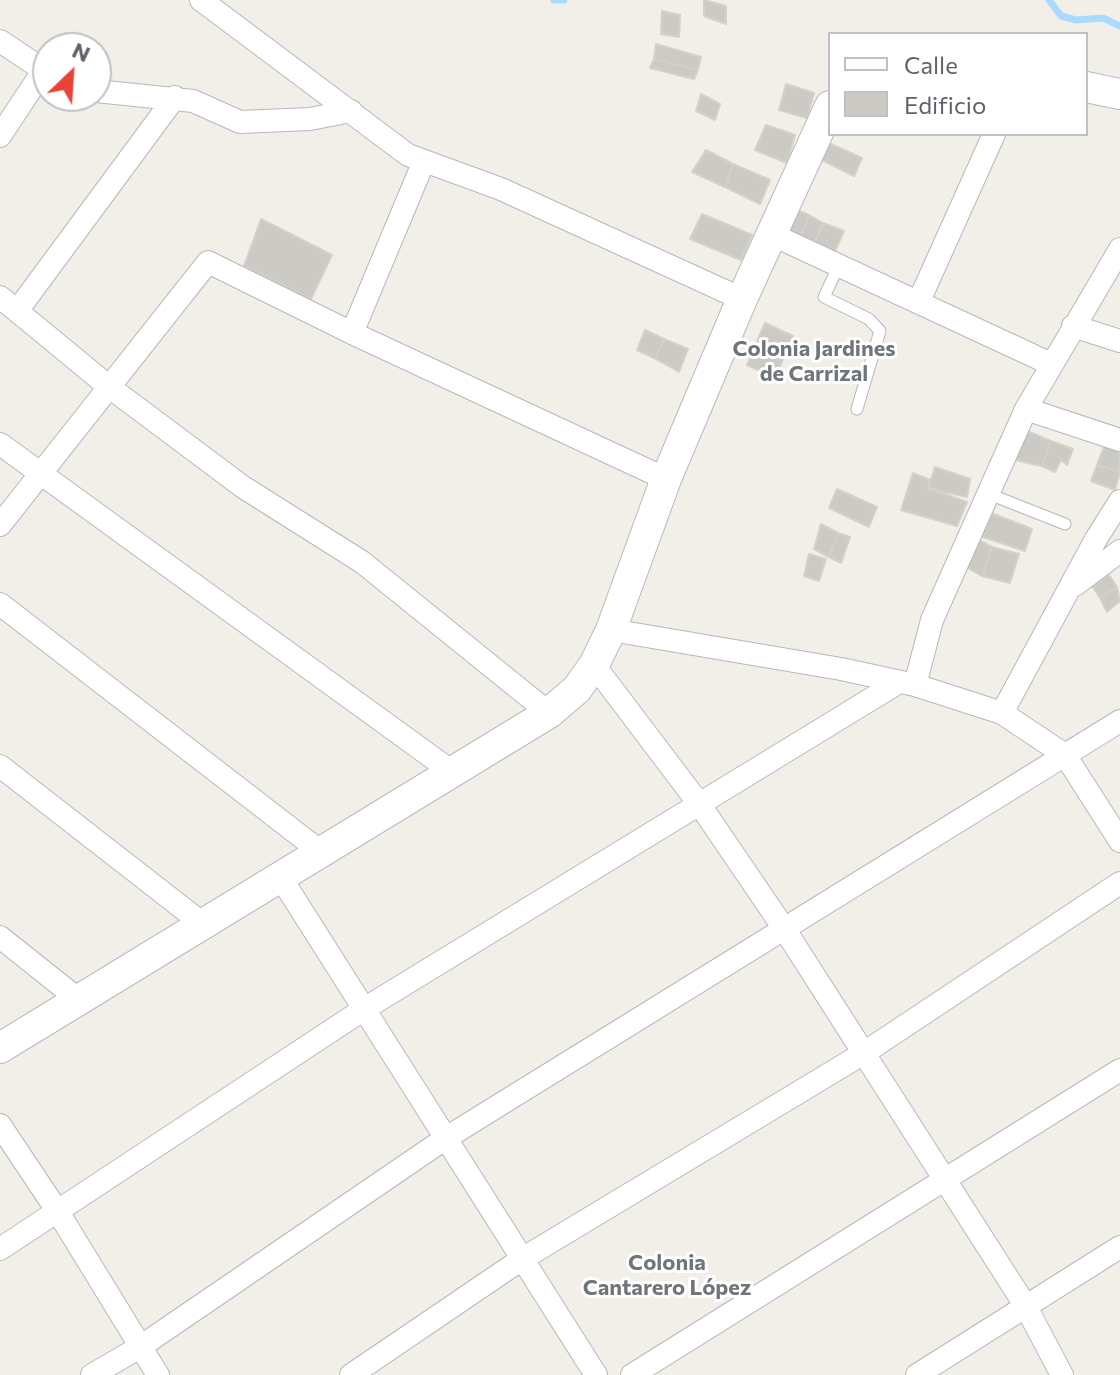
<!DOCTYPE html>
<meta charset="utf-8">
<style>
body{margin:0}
#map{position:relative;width:1120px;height:1375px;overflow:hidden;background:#f1efe8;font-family:Commissioner,sans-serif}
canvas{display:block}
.legend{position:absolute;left:828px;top:32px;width:260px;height:104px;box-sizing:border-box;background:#fff;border:2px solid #bfc1c3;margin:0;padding:10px 14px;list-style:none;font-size:24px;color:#5f6368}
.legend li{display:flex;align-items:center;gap:16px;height:40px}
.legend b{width:40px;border:2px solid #bfc1c3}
.north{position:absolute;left:32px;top:32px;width:80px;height:80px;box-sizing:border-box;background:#fff;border:2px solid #bfc1c3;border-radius:50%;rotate:25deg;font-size:22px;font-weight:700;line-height:32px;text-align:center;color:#5f6368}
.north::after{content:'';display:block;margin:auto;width:28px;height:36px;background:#ea4335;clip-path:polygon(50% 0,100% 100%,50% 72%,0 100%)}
</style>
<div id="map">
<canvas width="1120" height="1375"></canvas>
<ul class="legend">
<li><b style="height:10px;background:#fff"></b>Calle</li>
<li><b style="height:22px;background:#cccac5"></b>Edificio</li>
</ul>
<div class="north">N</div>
</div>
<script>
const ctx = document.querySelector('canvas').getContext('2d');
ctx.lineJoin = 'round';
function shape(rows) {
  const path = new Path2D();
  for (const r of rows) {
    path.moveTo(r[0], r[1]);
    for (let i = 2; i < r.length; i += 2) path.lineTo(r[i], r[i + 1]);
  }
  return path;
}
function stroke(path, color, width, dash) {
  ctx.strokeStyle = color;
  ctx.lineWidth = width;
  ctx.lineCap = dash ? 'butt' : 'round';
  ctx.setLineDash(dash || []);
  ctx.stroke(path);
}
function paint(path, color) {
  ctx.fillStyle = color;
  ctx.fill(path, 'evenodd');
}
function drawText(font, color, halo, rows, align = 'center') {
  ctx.font = font + ' Commissioner,sans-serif';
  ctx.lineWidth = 6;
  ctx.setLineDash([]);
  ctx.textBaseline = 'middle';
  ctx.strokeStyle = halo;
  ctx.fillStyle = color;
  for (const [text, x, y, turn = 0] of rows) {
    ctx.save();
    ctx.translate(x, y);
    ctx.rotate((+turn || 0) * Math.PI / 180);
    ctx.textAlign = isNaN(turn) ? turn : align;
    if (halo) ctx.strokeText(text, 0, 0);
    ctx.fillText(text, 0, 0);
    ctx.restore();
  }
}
const stream = shape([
 [554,0,564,0],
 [1049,0,1061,16,1076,20,1103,18,1120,26]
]);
const building = shape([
 [704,0,726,6,726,24,704,16,704,0],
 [662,11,680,15,679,37,661,34,662,11],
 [656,44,701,57,698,70,654,59,656,44],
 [654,59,698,70,694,79,650,68,654,59],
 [786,84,814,93,807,118,779,110,786,84],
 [701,94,720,104,715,120,696,111,701,94],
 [766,125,795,135,787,163,755,150,766,125],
 [824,141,862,158,854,176,818,158,824,141],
 [706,150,733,164,725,187,692,172,706,150],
 [733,164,770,180,760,204,725,187,733,164],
 [797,210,809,215,797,243,785,237,797,210],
 [702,214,752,235,741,260,690,239,702,214],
 [809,215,823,223,812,248,797,243,809,215],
 [261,219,332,255,311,299,244,266,261,219],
 [823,223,844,231,832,258,812,248,823,223],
 [765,323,793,336,775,378,747,365,765,323],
 [645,330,664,339,656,359,637,350,645,330],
 [664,339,688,349,679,372,656,359,664,339],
 [1027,431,1051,441,1042,466,1015,460,1027,431],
 [1051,441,1073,449,1067,465,1061,460,1055,472,1042,466,1051,441],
 [1105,444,1120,451,1120,472,1097,465,1105,444],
 [1097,465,1120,472,1115,490,1091,481,1097,465],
 [935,467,970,479,967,497,928,488,935,467],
 [913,473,930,480,928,488,967,502,957,526,901,510,913,473],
 [837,489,877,507,869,527,829,508,837,489],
 [986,511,1032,529,1025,551,977,535,986,511],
 [821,524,838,533,829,557,814,549,821,524],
 [838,533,850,537,841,563,829,557,838,533],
 [975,538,992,547,982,576,964,566,975,538],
 [992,547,1019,554,1010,583,982,576,992,547],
 [809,554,826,559,819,581,804,576,809,554],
 [1109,575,1117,587,1100,598,1093,587,1109,575],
 [1117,587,1120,601,1107,612,1100,598,1117,587]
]);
const lane = shape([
 [839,265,824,297,869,319,880,331,857,409],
 [989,494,1065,524]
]);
const street = shape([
 [201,0,408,155,501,189,742,299],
 [0,41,48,73],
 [96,91,193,101,240,122,310,119,351,111],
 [0,136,43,71],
 [773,235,1051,364],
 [0,297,108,386,243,487,362,562,549,713],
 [919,301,994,134],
 [17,311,175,97],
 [1073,326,1120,341],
 [352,333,424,161],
 [1026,409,1120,440],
 [0,444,451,771],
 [0,525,208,262,352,333,666,479],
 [1075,585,1120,551],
 [0,604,321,852],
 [611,630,841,669,915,685,1002,713,1065,755,1120,841],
 [594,665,700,805,785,930,1025,1305,1062,1375],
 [915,685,932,620,1026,409,1120,249],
 [1002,713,1096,539,1120,501],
 [0,766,203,924],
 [281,878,596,1375],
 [0,937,79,1000],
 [0,1125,58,1212,158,1375],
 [0,1249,364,1009,899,682],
 [92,1375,140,1347,446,1138,1120,721],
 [351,1375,522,1259,864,1053,1120,883],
 [632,1375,1120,1070],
 [917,1375,1120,1247]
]);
const secondary = shape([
 [1086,87,1120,94],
 [0,1048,549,713,577,689,594,665,611,630,666,479,742,299,830,106]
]);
const neighbourhoodNames = [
 ["Colonia Jardines",814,349],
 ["de Carrizal",814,374],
 ["Colonia",667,1263],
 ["Cantarero López",667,1288]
];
stroke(stream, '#aadaff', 7);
paint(building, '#cccac5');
stroke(building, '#d6d1c6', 2);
stroke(lane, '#b5b8bc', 13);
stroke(street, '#b5b8bc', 24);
stroke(secondary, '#b6babf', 32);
stroke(lane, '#fff', 11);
stroke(street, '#fff', 22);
stroke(secondary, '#fff', 30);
drawText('bold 22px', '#70757a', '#fff', neighbourhoodNames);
</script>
